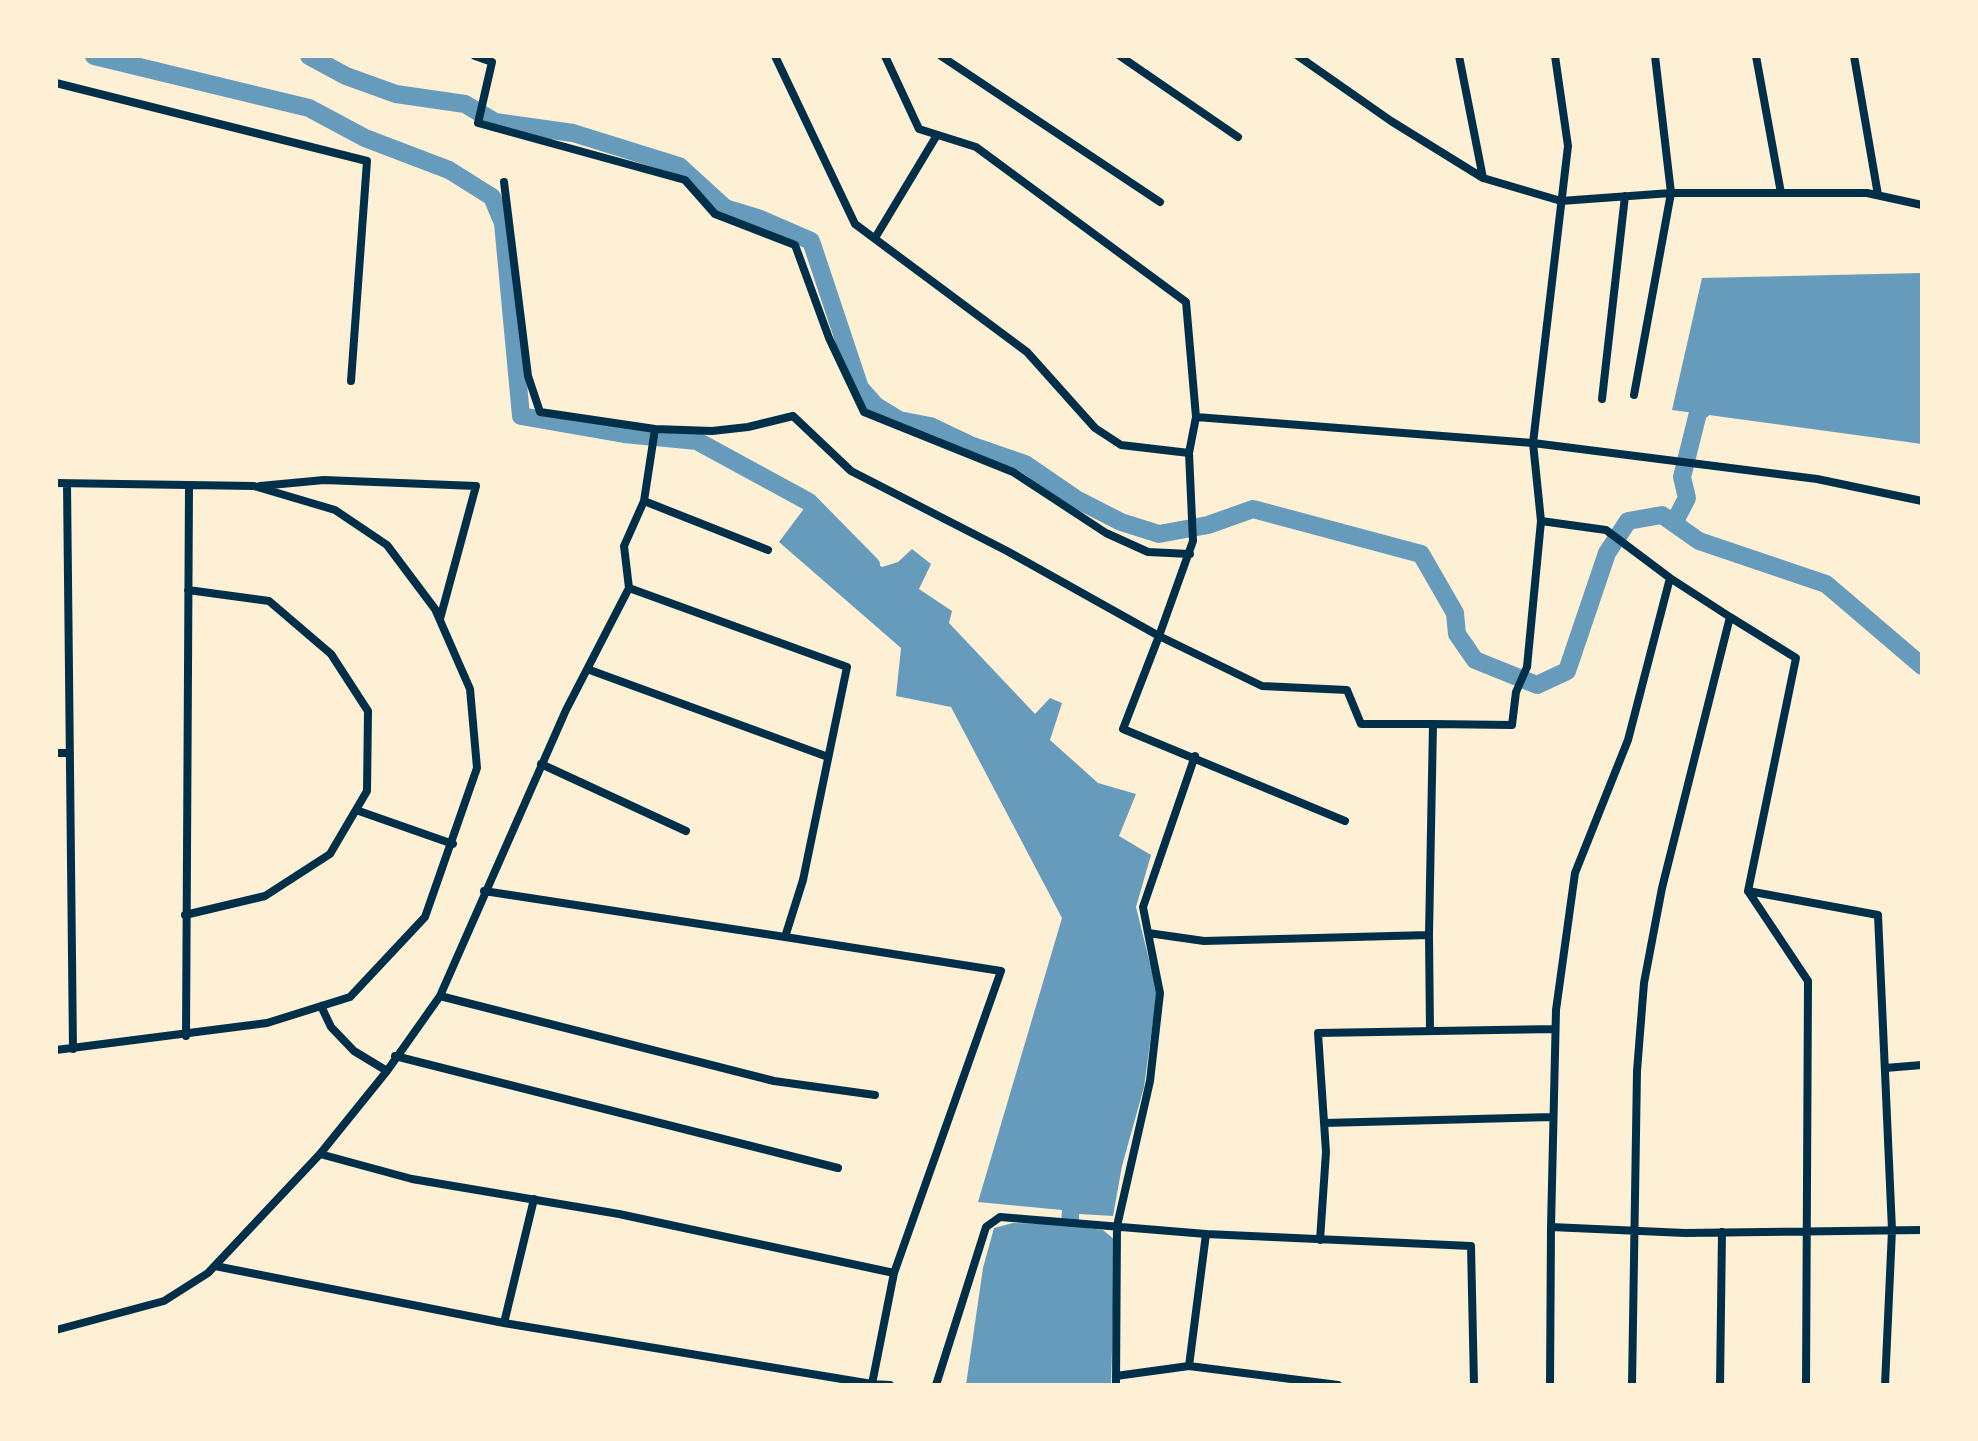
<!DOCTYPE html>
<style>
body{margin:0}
#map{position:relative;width:1978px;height:1441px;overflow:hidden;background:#fdf0d5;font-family:Signika,sans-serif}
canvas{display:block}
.frame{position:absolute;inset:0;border:58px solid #fdf0d5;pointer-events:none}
</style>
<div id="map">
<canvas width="1978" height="1441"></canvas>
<div class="frame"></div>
</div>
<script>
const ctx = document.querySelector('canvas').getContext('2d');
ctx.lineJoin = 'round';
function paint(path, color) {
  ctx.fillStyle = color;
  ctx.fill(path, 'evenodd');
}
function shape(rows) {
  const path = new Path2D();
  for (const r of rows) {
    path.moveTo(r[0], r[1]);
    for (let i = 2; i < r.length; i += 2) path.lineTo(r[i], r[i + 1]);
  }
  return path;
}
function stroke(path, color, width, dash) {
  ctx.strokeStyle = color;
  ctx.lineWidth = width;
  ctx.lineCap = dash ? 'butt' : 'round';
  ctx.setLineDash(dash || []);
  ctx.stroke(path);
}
const water = shape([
 [1922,273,1922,444,1672,410,1702,278],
 [809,502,855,549,882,567,898,562,912,549,931,564,919,589,952,611,949,623,1035,714,1050,698,1062,703,1050,740,1098,783,1136,794,1119,836,1151,855,1136,907,1157,992,1144,1087,1122,1166,1113,1216,1079,1214,1079,1227,1103,1230,1115,1240,1111,1385,966,1385,983,1268,994,1228,1013,1223,1061,1224,1062,1210,978,1202,1062,918,951,707,896,696,901,648,779,542]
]);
const canal = shape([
 [94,56,309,108,365,138,449,170,492,197,503,223,521,416,624,434,697,441,809,502,871,565],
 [309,56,346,76,396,94,465,104,495,122,573,133,679,166,725,208,758,218,811,241,860,388,876,406,899,420,930,426,970,445,1025,464,1076,499,1121,522,1159,534,1208,525,1253,509,1421,554,1455,613,1457,634,1475,660,1537,685,1567,671,1607,553,1628,521,1662,515,1699,541,1826,584,1922,666],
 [1674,523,1687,498,1682,477,1698,413,1714,399]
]);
const minor = shape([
 [475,56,492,62,478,123,685,180,715,214,795,245,829,338,864,412,1013,472,1106,533,1148,552,1190,554],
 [775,56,855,224,1027,352,1095,428,1121,445,1189,453],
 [885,56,919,129,976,147,1186,302,1196,417,1189,453,1193,541,1159,636,1262,686,1347,690,1361,724,1433,724],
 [941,56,1160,202],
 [1120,56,1238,137],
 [1298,56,1391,121,1483,178],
 [1459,56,1483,178,1561,201,1671,193,1867,193,1922,205],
 [1756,56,1781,193],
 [1854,56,1878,195],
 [56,83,367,161,351,381],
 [504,182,528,376,540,412,655,429,644,501],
 [875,238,937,135],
 [1634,395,1671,193,1655,56],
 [1602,399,1625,196],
 [1196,417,1533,443,1817,479,1922,501],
 [655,429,712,431,748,427,793,416,851,471,1007,551,1159,636,1123,729,1345,821],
 [56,483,254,486,335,510,387,545,435,609,470,689,477,768,425,917,350,997,267,1023,56,1050],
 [67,484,73,1049],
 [260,486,324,480,476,486,440,619],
 [1541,521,1606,530,1670,578,1628,740,1575,873,1556,1010,1551,1227,1685,1233,1922,1230],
 [1730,617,1796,658,1748,891,1808,981,1806,1385],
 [587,669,828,757],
 [56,753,70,753],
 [1195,756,1143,907,1148,933,1204,941,1429,935,1433,724,1512,725,1516,692,1527,667,1541,521,1533,443,1568,146,1555,56],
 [541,764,686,831],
 [356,810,453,844],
 [484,891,785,937,803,880,847,667,629,588],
 [1748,891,1878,915,1892,1230,1885,1385],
 [185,915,265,896,330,854,367,791,368,711,331,654,269,601,188,590],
 [1429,935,1430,1031],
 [440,996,774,1081,875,1095],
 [321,1006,331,1027,354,1051,387,1071],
 [186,1036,189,485],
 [395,1056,838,1168],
 [1885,1068,1922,1065],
 [1324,1123,1552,1117],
 [320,1154,412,1179,619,1214,894,1273,1001,971,785,937],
 [1206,1234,1189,1366,1338,1385],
 [1320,1240,1326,1152,1318,1033,1555,1029],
 [215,1266,504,1323,872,1384,894,1273],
 [504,1323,534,1199],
 [56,1330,164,1301,208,1273,320,1154,387,1071,440,996,566,710,629,588,624,546,644,501,768,550],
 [1116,1376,1189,1366],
 [872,1384,890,1385],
 [936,1385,986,1227,1000,1217,1206,1234,1471,1246,1474,1385],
 [1116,1385,1117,1226,1150,1081,1160,993,1148,933],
 [1550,1385,1551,1227],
 [1632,1385,1637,1071,1644,983,1662,888,1730,617,1670,578],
 [1720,1385,1722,1232]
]);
paint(water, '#669bbc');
stroke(canal, '#669bbc', 18);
stroke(minor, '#003049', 8);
</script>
